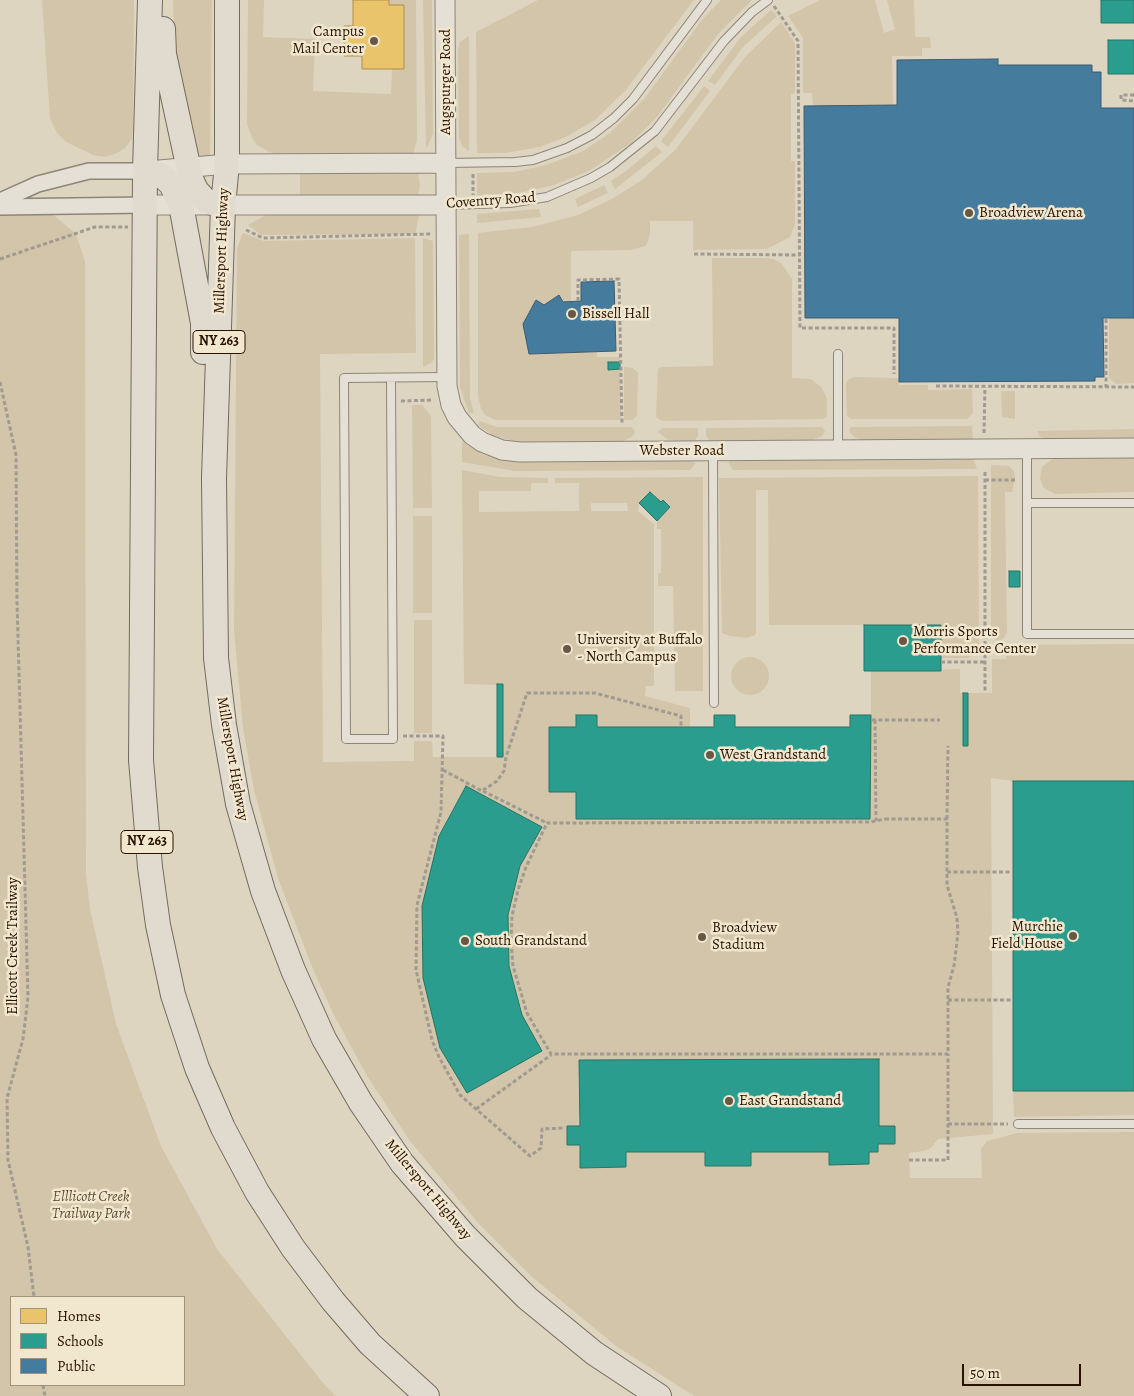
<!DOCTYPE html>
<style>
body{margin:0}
#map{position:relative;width:1134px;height:1396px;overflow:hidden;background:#ded5c1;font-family:Alegreya,serif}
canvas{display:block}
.legend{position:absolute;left:10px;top:1296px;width:175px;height:90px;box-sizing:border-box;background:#f1e7cf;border:1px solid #a1927c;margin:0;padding:6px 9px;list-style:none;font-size:15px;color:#281300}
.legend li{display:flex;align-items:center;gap:10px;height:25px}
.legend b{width:25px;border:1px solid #a1927c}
.scale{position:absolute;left:962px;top:1364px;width:119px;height:22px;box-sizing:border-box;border:2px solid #281300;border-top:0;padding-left:6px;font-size:15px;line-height:18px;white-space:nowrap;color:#281300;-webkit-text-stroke:4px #f1e7cf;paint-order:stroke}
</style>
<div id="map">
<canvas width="1134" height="1396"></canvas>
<ul class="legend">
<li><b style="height:14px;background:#e9c46a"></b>Homes</li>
<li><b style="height:14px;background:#2a9d8f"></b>Schools</li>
<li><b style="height:14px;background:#457b9d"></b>Public</li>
</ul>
<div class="scale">50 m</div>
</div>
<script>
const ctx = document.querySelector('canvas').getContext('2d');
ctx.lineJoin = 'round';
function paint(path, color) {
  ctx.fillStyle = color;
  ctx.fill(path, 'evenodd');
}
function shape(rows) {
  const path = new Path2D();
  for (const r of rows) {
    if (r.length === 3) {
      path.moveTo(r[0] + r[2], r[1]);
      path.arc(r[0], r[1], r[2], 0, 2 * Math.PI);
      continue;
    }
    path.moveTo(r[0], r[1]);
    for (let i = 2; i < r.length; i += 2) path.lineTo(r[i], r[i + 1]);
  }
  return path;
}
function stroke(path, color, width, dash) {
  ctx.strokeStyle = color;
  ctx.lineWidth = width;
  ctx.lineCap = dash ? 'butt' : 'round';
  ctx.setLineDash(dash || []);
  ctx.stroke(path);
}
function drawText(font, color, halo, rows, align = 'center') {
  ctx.font = font + ' Alegreya,serif';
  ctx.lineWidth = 5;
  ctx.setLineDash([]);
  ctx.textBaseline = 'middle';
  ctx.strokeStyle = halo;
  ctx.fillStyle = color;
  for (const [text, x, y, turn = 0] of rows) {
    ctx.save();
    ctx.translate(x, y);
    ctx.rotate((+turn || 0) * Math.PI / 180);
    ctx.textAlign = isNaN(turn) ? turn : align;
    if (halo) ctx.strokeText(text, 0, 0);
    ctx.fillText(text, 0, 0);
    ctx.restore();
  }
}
const green = shape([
 [42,0,134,0,133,128,132,139,125,148,117,153,105,157,93,155,66,142,57,133,50,118],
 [173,0,212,0,210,155,208,161,194,160,175,47],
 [248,0,264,0,263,37,315,39,313,91,391,94,392,69,404,69,404,5,389,5,389,0,416,0,417,140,413,154,283,155,269,152,256,144,252,138,247,124],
 [423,0,432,0,433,134,426,149],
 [538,0,694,0,625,91,595,120,568,136,540,147,505,153,477,153,476,32],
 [721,0,752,0,718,34,657,117,631,143,589,171,554,185,519,193,477,195,477,173,514,172,546,165,583,151,610,133,645,98,701,21],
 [820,0,875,0,884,33,895,29,887,0,914,0,915,37,930,37,931,48,922,48,922,56,892,56,893,105,813,106,812,93,803,93,803,38,788,16],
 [771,10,777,16,743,47,715,85,708,81,741,37],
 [781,22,795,43,795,93,791,94,791,161,795,161,795,224,790,237,767,249,693,250,693,221,650,221,650,234,646,246,630,250,571,251,571,302,563,302,559,295,544,305,536,300,529,354,597,352,597,357,620,357,621,420,495,420,485,415,481,409,478,395,478,233,532,227,578,215,612,199,642,180,676,149,745,57],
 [469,36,469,151,462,146,459,138,458,50,460,42],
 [704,86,710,91,668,147,661,141],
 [656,146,662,152,615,189,611,181,626,171],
 [418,173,420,186,418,195,300,196,300,174],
 [604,185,608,193,578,207,575,199],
 [0,193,32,197,76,234,85,261,86,874,90,909,116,1024,161,1146,217,1249,323,1383,336,1396,0,1396],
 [11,1297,184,1297,184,1385,11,1385],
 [539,209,541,217,477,223,477,214],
 [416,214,419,216,415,234,261,235,248,225,266,215],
 [243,233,264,241,415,238,416,353,320,354,323,762,414,761,414,741,432,741,433,757,497,757,497,685,464,684,462,470,500,477,548,478,548,483,531,483,531,491,479,491,479,512,579,511,579,483,555,483,555,478,703,477,703,691,675,691,673,586,658,586,658,573,661,573,661,529,657,529,657,521,670,507,663,500,661,502,650,492,639,504,638,511,654,524,654,686,646,686,645,696,690,708,690,727,714,727,714,715,735,715,735,727,849,727,850,715,871,715,871,671,960,669,960,693,992,693,992,659,1006,659,1006,645,1134,644,1134,781,1013,781,991,778,993,1134,938,1139,931,1148,924,1151,909,1153,910,1178,982,1178,981,1149,987,1141,1017,1133,1134,1132,1134,1396,694,1396,616,1346,531,1276,478,1223,410,1141,367,1076,333,1013,312,967,278,878,254,790,243,728,234,630,237,248],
 [591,503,627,503,628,511,591,511],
 [469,234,470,399,474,413,469,413,460,387,459,235],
 [423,238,433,241,434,359,431,363,423,367],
 [712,258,766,258,774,259,782,264,792,279,792,378,811,379,821,387,827,398,827,416,823,419,662,421,656,417,658,369,662,367,713,366],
 [1109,318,1134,318,1134,383,1116,384,1109,378],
 [624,367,633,368,638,373,637,416,632,420,624,420],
 [854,377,899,378,899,385,928,385,928,390,972,389,973,413,967,419,851,419,847,416,846,384,849,379],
 [1001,391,1015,391,1015,419,1002,417],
 [412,405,422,405,431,416,432,508,413,508],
 [480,421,497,427,632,427,635,432,632,437,621,442,516,442,493,435,478,425],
 [972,426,973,440,862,440,854,437,849,431,851,427],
 [822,427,825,431,822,436,809,441,709,441,706,435,706,428],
 [662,428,698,428,698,435,695,441,668,440,658,432],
 [1134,429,1134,439,1047,439,1040,437,1037,431],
 [462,441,484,455,512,460,690,460,696,463,690,470,515,471,462,462],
 [1134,457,1134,492,1055,494,1044,488,1040,479,1042,467,1054,458],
 [973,458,977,469,733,470,728,462,732,460],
 [991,465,1009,466,1014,471,1015,478,1012,492,1005,492,1007,633,1003,639,997,641,991,636],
 [978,476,979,651,977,653,967,658,941,658,941,625,769,625,768,490,756,490,756,632,755,635,747,638,730,636,722,633,719,478],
 [413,516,432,516,432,613,413,613],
 [414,620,432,620,432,733,414,733],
 [750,676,19],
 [1013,1091,1134,1091,1134,1115,1014,1117]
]);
const homes = shape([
 [353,0,389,0,389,5,404,5,404,69,362,69,362,56,344,56,344,26,353,26,353,0]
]);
const schools = shape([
 [1101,0,1134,0,1134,23,1101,23,1101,0],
 [1108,40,1134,40,1134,74,1108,74,1108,40],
 [608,362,620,362,620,369,608,370,608,362],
 [650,492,661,502,663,500,670,507,657,521,639,503,650,492],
 [1009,571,1020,571,1020,587,1009,587,1009,571],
 [864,625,941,625,941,671,864,671,864,625],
 [497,684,503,684,503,757,497,757,497,684],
 [963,693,968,693,968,746,963,746,963,693],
 [576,715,597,715,597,727,714,727,714,715,735,715,735,727,850,727,850,715,871,715,870,819,576,819,576,792,549,792,549,727,576,727,576,715],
 [1013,781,1134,781,1134,1091,1013,1091,1013,781],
 [466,786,542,827,520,866,508,915,509,966,522,1015,542,1051,467,1093,440,1048,423,978,422,906,439,836,466,786],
 [879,1059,879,1126,895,1126,895,1144,878,1144,878,1152,869,1152,869,1164,829,1165,829,1152,751,1152,751,1166,705,1166,705,1152,626,1152,626,1167,580,1168,580,1145,567,1145,567,1126,580,1126,579,1060,879,1059]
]);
const public = shape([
 [998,59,998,65,1092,65,1092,72,1101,72,1101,108,1134,108,1134,318,1103,318,1104,377,1095,377,1095,381,899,382,899,318,805,318,804,106,897,105,897,60,998,59],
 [614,281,616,351,529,354,523,324,536,300,544,305,559,295,563,302,581,301,581,282,614,281]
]);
const path = shape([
 [774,6,798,41,800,328,894,328,894,374],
 [1134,95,1121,95,1121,100,1134,101],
 [473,174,473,195],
 [246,230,263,238,430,234],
 [694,254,800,255],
 [0,259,95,227,128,227],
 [578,301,578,280,619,279,622,424],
 [1106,319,1106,387],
 [0,382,16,455,17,601,28,997,23,1039,7,1098,8,1160,28,1247,34,1297],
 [936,386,1134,387],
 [401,401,433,400],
 [984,433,985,387],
 [985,472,985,693],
 [985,480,1017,480],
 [941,662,985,662],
 [872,720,940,720],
 [875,720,876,821],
 [403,736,443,736,441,812,417,905,416,970,432,1040,439,1057,460,1095,530,1156,541,1148,542,1129,565,1128],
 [443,770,482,791,497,781,504,771,506,757,527,693,595,693,681,716,681,727],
 [483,791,547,823],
 [885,819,947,819,947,885,957,918,958,933,954,966,948,987,948,1054,551,1054,527,1013,513,966,511,941,512,916,518,890,526,867,547,823,870,822,885,819],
 [947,819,948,746],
 [947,872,1013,872],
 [948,1000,1013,1000],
 [476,1109,551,1055],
 [948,1124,1008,1124],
 [909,1160,948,1160,948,1054],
 [43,1385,45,1396]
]);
const service = shape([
 [446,163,515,162,533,160,567,148,592,135,614,118,633,99,707,0],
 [446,205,510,203,547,197,591,178,610,167,655,131,724,41,752,12,768,0],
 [838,354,838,450],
 [391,378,393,739,346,739,344,378,446,377],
 [1027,449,1027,634,1134,634],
 [713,450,714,703],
 [1027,503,1134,503],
 [1018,1124,1134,1124]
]);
const minor = shape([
 [0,201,38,184,89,171,145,171],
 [0,207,146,205]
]);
const tertiary = shape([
 [445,0,447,386,451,405,457,417,472,435,482,442,502,450,520,452,1134,448],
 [148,171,227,164,446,163],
 [146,205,446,205]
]);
const primary = shape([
 [150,0,145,171,141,760,150,867,158,925,173,995,197,1068,223,1128,257,1192,293,1248,333,1301,370,1344,427,1396],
 [227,0,227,164,223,206,214,478,216,658,224,725,238,804,263,891,293,970,324,1039,361,1103,402,1163,465,1236,527,1298,594,1353,659,1396],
 [163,29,164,54,191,179,196,190,206,201,223,206],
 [145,171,160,174,171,184,181,205,203,323,203,352]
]);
const markers = [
 [374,41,5,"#685744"],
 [969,213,5,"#685744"],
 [572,314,5,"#685744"],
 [903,641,5,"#685744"],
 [567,649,5,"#685744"],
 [710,755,5,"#685744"],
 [1073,936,5,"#685744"],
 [702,937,5,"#685744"],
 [465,941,5,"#685744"],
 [729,1101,5,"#685744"]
];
const shields = [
 [219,342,52],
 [147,842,52]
];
const shieldNames = [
 ["NY 263",219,342],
 ["NY 263",147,842]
];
const poiNames = [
 ["Campus",364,32,"right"],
 ["Mail Center",364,49,"right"],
 ["Broadview Arena",979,213],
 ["Bissell Hall",582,314],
 ["Morris Sports",913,632],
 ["Performance Center",913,649],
 ["University at Buffalo",577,640],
 ["- North Campus",577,657],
 ["West Grandstand",720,755],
 ["Murchie",1063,927,"right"],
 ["Field House",1063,944,"right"],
 ["Broadview",712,928],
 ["Stadium",712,945],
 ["South Grandstand",475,941],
 ["East Grandstand",739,1101]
];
const streetNames = [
 ["Augspurger Road",446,82,-90],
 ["Coventry Road",491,201,-4],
 ["Millersport Highway",222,251,-88],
 ["Webster Road",682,451],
 ["Millersport Highway",232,759,80],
 ["Ellicott Creek Trailway",13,946,-90],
 ["Millersport Highway",428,1190,50]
];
const parkNames = [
 ["Elllicott Creek",91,1197],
 ["Trailway Park",91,1214]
];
paint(green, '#d2c5a9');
paint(homes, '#e9c46a');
stroke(homes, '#af8f4a', 1);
paint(schools, '#2a9d8f');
stroke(schools, '#297464', 1);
paint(public, '#457b9d');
stroke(public, '#3c5c6e', 1);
stroke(service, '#8d8577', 10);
stroke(minor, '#8d8577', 18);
stroke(tertiary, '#8d8577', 21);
stroke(primary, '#736b5e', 26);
stroke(path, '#a09a91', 3, [4, 2.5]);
stroke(service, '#e5e0d6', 8);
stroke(minor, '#e5e0d6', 15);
stroke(tertiary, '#e5e0d6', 19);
stroke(primary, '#e1dbcf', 24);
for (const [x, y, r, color] of markers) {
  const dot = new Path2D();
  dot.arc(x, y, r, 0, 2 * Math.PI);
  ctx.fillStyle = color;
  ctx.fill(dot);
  stroke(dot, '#f1e7cf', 2);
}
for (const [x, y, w] of shields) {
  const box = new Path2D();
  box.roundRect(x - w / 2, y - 11.5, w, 23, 4);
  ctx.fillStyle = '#f1e7cf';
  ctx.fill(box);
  stroke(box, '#281300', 1);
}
drawText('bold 14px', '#281300', null, shieldNames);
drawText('15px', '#281300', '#f1e7cf', poiNames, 'left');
drawText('15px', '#281300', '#f1e7cf', streetNames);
drawText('italic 15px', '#604d34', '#f1e7cf', parkNames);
</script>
